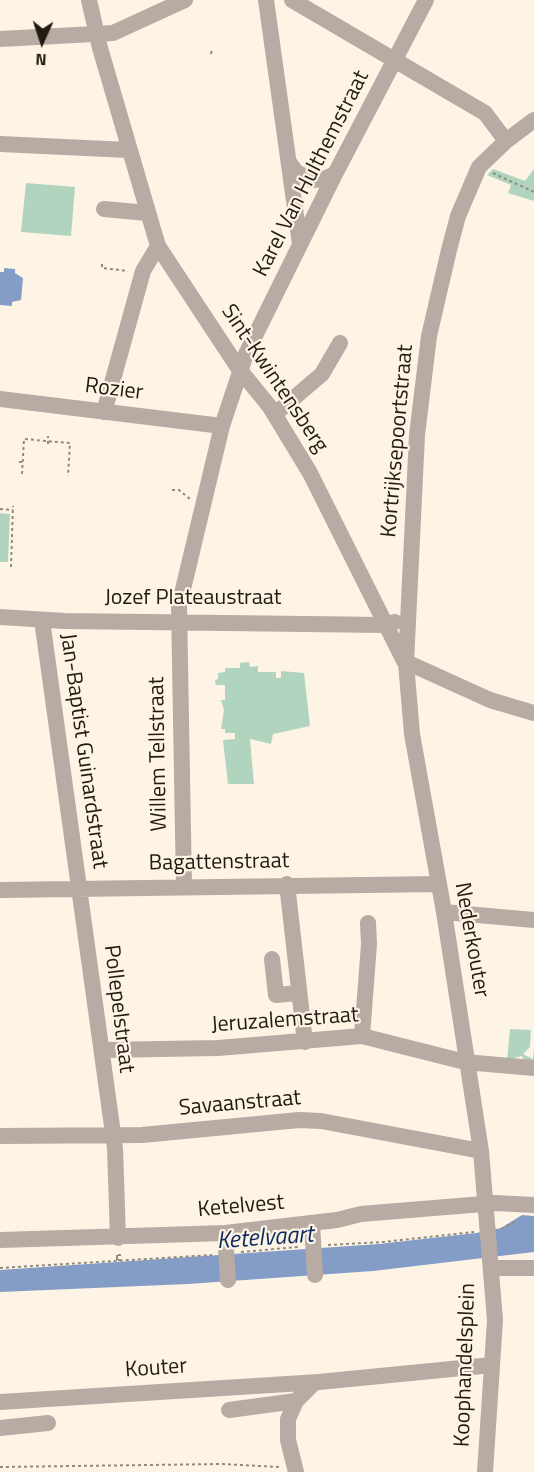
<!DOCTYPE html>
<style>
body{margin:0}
#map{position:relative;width:534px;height:1472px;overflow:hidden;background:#fef4e5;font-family:"Titillium Web",sans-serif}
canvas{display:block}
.north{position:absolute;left:12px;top:12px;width:60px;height:60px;-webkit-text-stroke:4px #fef4e5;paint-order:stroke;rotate:183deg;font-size:16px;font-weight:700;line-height:24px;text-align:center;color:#211b12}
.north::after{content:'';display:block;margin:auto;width:21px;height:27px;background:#211b12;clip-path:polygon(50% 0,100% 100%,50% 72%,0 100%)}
</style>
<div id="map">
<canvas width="534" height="1472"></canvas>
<div class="north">N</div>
</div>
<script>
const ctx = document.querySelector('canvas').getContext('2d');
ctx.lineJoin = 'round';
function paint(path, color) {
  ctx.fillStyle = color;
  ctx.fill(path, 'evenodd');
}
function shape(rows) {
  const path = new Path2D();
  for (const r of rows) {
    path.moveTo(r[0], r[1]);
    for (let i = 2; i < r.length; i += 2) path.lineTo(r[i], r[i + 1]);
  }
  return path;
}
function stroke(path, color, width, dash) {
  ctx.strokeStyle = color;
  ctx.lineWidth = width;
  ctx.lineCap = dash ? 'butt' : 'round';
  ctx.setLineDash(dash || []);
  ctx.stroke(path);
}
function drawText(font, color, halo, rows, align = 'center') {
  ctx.font = font + ' "Titillium Web",sans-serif';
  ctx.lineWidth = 4.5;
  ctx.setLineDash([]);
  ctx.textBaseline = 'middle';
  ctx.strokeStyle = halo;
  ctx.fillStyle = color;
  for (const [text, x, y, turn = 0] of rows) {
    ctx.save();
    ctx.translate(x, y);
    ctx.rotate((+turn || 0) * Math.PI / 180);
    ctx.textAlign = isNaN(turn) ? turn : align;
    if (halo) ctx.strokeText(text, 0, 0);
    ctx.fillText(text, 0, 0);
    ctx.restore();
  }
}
const green = shape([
 [493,169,525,181,534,169,534,201,508,193,511,185,487,175],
 [26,183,75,187,71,236,21,232],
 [0,513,10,514,8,562,0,562],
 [249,662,250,667,258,666,258,672,276,672,276,678,281,678,281,671,304,673,310,726,273,734,271,744,250,739,254,784,228,784,223,740,235,739,235,733,225,733,225,729,221,729,224,710,221,700,225,700,225,685,216,685,215,680,218,679,218,673,225,672,225,668,240,668,240,663],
 [510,1029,531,1030,530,1047,523,1054,533,1059,534,1048,534,1064,524,1060,522,1056,507,1060]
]);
const water = shape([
 [4,268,15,269,15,273,23,278,21,300,12,302,12,306,0,305,0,272,4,272],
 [522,1215,534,1216,534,1252,373,1271,188,1284,0,1292,0,1270,379,1244,476,1233,501,1228]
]);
const path = shape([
 [211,54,212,49],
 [493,173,534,192],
 [102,264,102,268,128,271],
 [48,444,48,436],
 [19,462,25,462],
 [22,474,24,439,70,443,68,476],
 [172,490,179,490,190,499],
 [0,509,13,510],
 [11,567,13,506],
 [501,1229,517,1220],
 [328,1245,383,1242,474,1232],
 [241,1252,298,1247],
 [117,1260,117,1255,120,1255,120,1260,117,1260,117,1253],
 [0,1268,212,1255],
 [0,1467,221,1464,280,1467]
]);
const minor = shape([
 [89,0,100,48,158,246,239,369,270,407,310,473,404,661,490,700,534,713],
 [266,0,300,244],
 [292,0,485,113,506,141],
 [0,39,113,33,185,0],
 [0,144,128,150],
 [289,162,296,172,312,180,324,179,335,174],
 [104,209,147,213],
 [0,399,222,426],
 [104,412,143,271,158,246],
 [275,414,322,374,340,343],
 [0,617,65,621,385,625,395,622],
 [42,620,115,1148,118,1238],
 [287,884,305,1042],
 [184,887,179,606,222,426,246,354,335,174,426,0],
 [0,890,438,884],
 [444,912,534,920],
 [272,959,276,995,298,993],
 [362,1036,369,944,368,923],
 [102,1050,218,1048,362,1036,465,1062,534,1068],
 [0,1136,142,1135,299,1120,321,1121,481,1151],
 [312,1223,315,1275],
 [225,1233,228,1280],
 [0,1240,225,1233,337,1220,361,1214,495,1203,534,1205],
 [491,1268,534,1268],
 [0,1402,319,1382,492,1365],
 [229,1410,296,1401],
 [0,1428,48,1423],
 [296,1472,288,1440,288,1419,296,1401,315,1382],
 [485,1472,495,1320,481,1151,444,912,412,734,406,663,417,435,429,336,449,250,458,216,479,167,506,141,534,120]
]);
const streetNames = [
 ["Karel Van Hulthemstraat",312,174,-63],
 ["Sint-Kwintensberg",274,379,56],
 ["Rozier",114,390,7],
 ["Kortrijksepoortstraat",398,441,-85],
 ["Jozef Plateaustraat",193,599],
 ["Jan-Baptist Guinardstraat",83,751,82],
 ["Willem Tellstraat",159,754,-91],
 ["Bagattenstraat",219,863,-1],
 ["Nederkouter",471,940,80],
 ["Pollepelstraat",118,1009,83],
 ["Jeruzalemstraat",285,1021,-4],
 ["Savaanstraat",240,1104,-5],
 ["Ketelvest",241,1207,-5],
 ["Koophandelsplein",466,1365,-88],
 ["Kouter",156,1369,-4]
];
const waterNames = [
 ["Ketelvaart",265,1239,-4]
];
paint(green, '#b1d4be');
paint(water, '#839dc7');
stroke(path, '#928a7e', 2, [3, 3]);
stroke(minor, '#b7aba4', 16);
drawText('22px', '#211b12', '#fef4e5', streetNames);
drawText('italic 24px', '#0b2b5e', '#fef4e5', waterNames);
</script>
